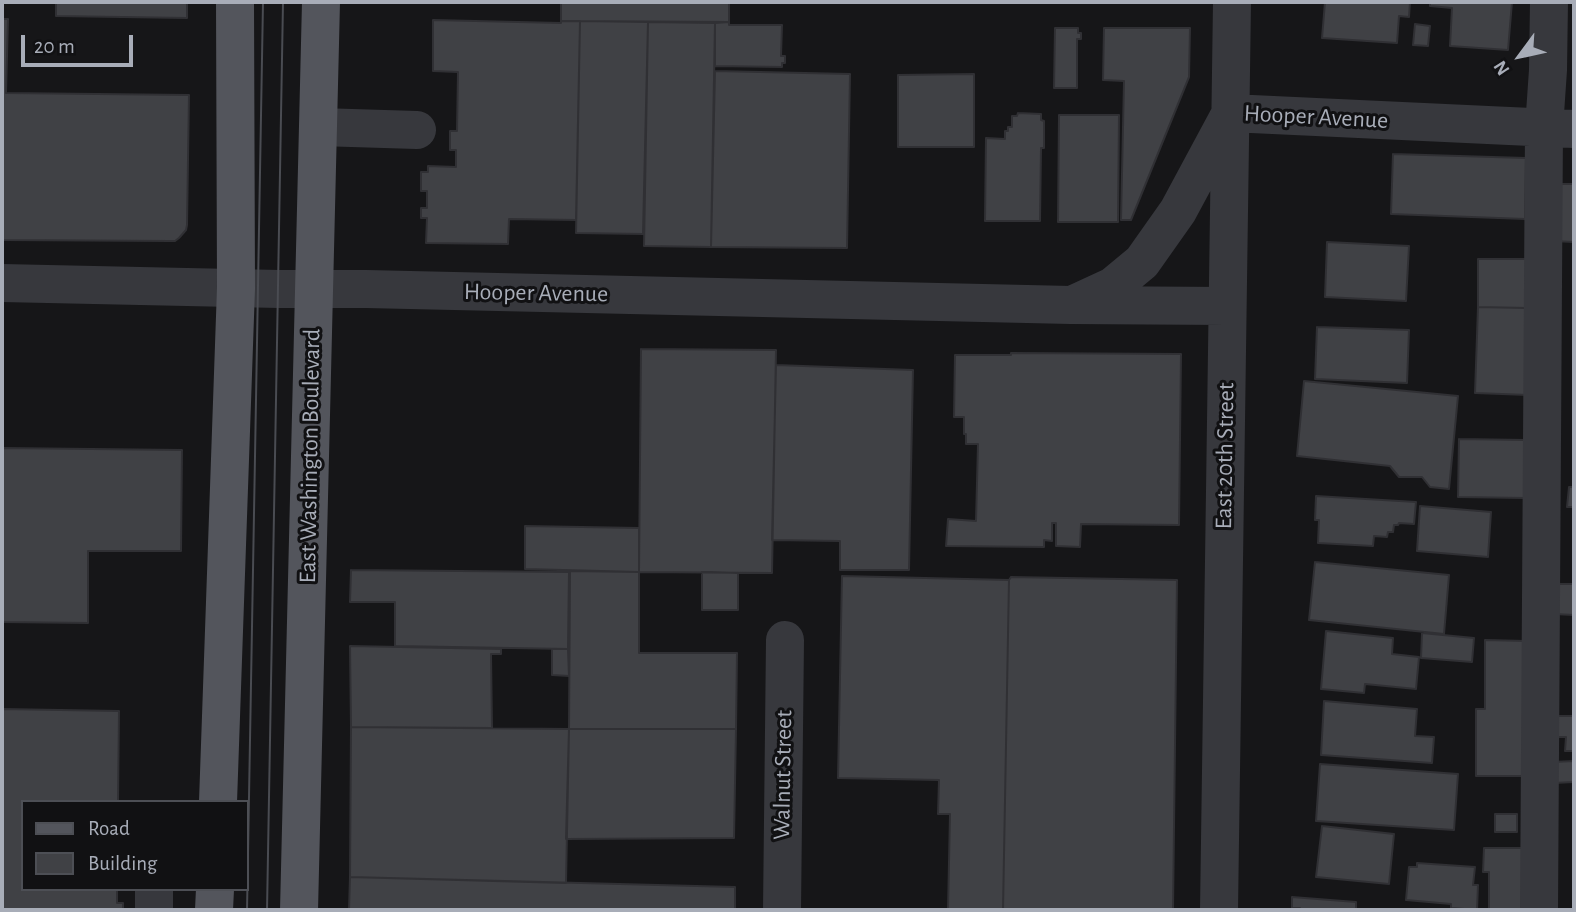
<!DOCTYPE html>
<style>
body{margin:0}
#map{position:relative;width:1576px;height:912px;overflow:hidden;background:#161618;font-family:"Alegreya Sans",sans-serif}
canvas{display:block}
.frame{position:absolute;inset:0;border:4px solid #a8adb8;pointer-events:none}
.legend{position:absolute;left:21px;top:800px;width:228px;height:91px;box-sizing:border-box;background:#111113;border:2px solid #4d4f55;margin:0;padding:9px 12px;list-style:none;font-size:21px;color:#a8adb8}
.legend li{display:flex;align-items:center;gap:14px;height:35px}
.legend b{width:35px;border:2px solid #4d4f55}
.north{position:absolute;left:1485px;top:21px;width:70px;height:70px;-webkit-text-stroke:5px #111113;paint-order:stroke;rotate:237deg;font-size:19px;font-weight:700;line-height:28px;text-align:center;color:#a8adb8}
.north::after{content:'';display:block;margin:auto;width:24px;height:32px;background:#a8adb8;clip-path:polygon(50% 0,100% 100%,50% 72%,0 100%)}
.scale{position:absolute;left:21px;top:35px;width:112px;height:32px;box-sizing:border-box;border:4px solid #a8adb8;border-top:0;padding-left:9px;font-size:21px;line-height:24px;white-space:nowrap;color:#a8adb8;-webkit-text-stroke:5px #111113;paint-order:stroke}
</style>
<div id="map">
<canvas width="1576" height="912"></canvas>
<div class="frame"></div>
<ul class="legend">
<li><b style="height:9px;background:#53555c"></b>Road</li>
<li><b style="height:19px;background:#404145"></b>Building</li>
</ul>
<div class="north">N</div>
<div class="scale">20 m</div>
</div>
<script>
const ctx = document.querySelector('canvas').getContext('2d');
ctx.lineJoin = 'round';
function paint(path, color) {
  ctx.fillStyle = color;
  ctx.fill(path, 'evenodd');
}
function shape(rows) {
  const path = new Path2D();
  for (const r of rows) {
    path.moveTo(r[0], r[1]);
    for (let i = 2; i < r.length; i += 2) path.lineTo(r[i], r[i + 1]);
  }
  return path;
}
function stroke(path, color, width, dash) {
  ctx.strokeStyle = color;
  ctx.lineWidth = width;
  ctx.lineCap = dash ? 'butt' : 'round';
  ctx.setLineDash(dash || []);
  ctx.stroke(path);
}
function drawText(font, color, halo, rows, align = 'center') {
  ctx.font = font + ' "Alegreya Sans",sans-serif';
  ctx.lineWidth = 6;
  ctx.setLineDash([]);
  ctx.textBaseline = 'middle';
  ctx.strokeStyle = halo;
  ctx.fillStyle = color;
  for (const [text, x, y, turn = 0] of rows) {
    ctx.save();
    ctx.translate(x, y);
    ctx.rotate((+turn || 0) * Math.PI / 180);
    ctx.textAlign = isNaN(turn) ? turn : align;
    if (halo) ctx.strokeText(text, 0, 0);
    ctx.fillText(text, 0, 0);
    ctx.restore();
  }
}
const building = shape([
 [56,2,187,2,187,18,56,16,56,2],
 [561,2,729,2,729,22,561,21,561,2],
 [1325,2,1410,2,1409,17,1399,16,1397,43,1322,38,1325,2],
 [1430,2,1512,2,1508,50,1450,46,1452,8,1430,6,1430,2],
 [2,19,8,19,6,93,189,95,187,225,186,230,179,238,175,241,170,241,2,240,2,19],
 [433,20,561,23,561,21,580,21,576,220,509,219,508,244,426,243,427,218,421,218,421,208,427,208,427,191,421,191,421,172,428,172,428,166,456,167,456,150,450,150,450,131,457,131,458,72,433,71,433,20],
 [580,21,648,22,643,234,576,233,580,21],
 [648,22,715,23,711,247,644,246,648,22],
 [729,22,729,25,782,25,781,56,785,56,785,63,782,63,782,67,715,66,715,23,729,22],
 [1415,24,1430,26,1428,46,1413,45,1415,24],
 [1055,28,1078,28,1078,33,1081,33,1081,39,1077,39,1077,88,1054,88,1055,28],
 [1104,28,1190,28,1189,77,1131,220,1121,220,1124,81,1103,80,1104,28],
 [715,71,850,74,847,248,711,247,715,71],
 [974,74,974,147,898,147,898,75,974,74],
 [1018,113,1041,114,1041,120,1044,121,1044,148,1041,148,1040,221,985,221,986,138,1005,139,1005,131,1008,131,1008,127,1012,127,1012,116,1017,116,1018,113],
 [1059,115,1119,115,1118,222,1058,222,1059,115],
 [1393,154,1526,158,1525,219,1391,214,1393,154],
 [1554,184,1574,184,1574,242,1553,241,1554,184],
 [1327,242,1409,246,1406,301,1325,297,1327,242],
 [1478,259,1526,259,1526,308,1478,307,1478,259],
 [1478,307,1526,308,1528,395,1475,393,1478,307],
 [1317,327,1409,330,1407,383,1315,379,1317,327],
 [641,349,776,350,772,573,639,572,641,349],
 [1011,353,1181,354,1179,525,1081,524,1080,547,1056,546,1056,523,1052,523,1052,541,1044,540,1044,547,946,546,948,519,976,521,978,444,966,444,966,434,964,434,964,417,954,417,955,355,1011,355,1011,353],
 [776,365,913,370,909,570,840,570,840,541,772,540,776,365],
 [1304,381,1458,396,1449,489,1430,487,1422,477,1399,477,1390,466,1297,456,1304,381],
 [1459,439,1526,440,1525,498,1458,497,1459,439],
 [2,448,182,450,181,551,88,551,88,623,2,622,2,448],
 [1569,487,1574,487,1574,507,1567,507,1569,487],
 [1316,496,1416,502,1414,524,1399,523,1398,525,1394,525,1393,532,1388,532,1387,537,1374,536,1373,546,1318,543,1319,520,1315,520,1316,496],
 [1420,506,1491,512,1488,557,1417,551,1420,506],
 [525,526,639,528,639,572,525,569,525,526],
 [1315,562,1449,575,1444,634,1309,620,1315,562],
 [351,570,569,572,568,649,395,646,395,602,350,602,351,570],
 [570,571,639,572,639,653,737,653,736,729,569,729,570,571],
 [702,572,738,573,738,610,702,610,702,572],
 [842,576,1009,580,1003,910,948,910,950,814,938,814,939,780,838,778,842,576],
 [1011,577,1177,580,1173,910,1003,910,1009,580,1011,577],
 [1555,584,1574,584,1574,615,1554,614,1555,584],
 [1326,631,1393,638,1392,654,1419,657,1416,689,1365,684,1364,693,1321,689,1326,631],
 [1422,633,1474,638,1472,662,1421,658,1422,633],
 [1485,640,1526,641,1525,776,1476,776,1476,709,1485,709,1485,640],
 [350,646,501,649,501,654,491,654,492,728,351,727,350,646],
 [552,649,568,649,569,676,552,675,552,649],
 [1324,701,1417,709,1415,736,1434,737,1432,763,1321,755,1324,701],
 [2,709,119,711,118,802,23,802,23,889,117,889,117,903,123,903,123,910,2,910,2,709],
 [1556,716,1574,716,1574,751,1565,751,1566,737,1555,737,1556,716],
 [351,727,569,729,566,883,350,877,351,727],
 [569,729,736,729,734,838,566,839,569,729],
 [1574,761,1574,782,1554,783,1553,762,1574,761],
 [1320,764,1458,774,1454,830,1316,821,1320,764],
 [1495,814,1517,814,1517,832,1495,832,1495,814],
 [1322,826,1394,834,1389,884,1316,877,1322,826],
 [1484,848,1525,848,1524,909,1489,909,1489,872,1483,872,1484,848],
 [1417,863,1475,867,1473,885,1478,885,1477,910,1451,908,1451,904,1406,900,1409,867,1417,867,1417,863],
 [350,877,735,887,735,910,349,910,350,877],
 [1292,897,1356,902,1356,910,1300,910,1300,908,1292,908,1292,897]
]);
const minor = shape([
 [1230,113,1574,129],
 [319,127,417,130],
 [2,283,279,289,366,289,1071,305,1227,306],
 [1074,304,1113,286,1142,262,1178,211,1228,118],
 [154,910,154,889],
 [782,910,785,640],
 [1219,910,1232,2],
 [1539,910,1544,128,1548,70,1549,2]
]);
const major = shape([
 [218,802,236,288,235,2],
 [214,910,215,889],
 [299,910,321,2]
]);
const tram = shape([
 [247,910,263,2],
 [267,910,283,2]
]);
const streetNames = [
 ["Hooper Avenue",1316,117,3],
 ["Hooper Avenue",536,293,1],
 ["East Washington Boulevard",310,456,-89],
 ["East 20th Street",1225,456,-89],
 ["Walnut Street",783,775,-89]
];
paint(building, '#404145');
stroke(building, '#303034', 2);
stroke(minor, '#37383d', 38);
stroke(major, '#53555c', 38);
stroke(tram, '#4a4c52', 2);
drawText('24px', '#a8adb8', '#111113', streetNames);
</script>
